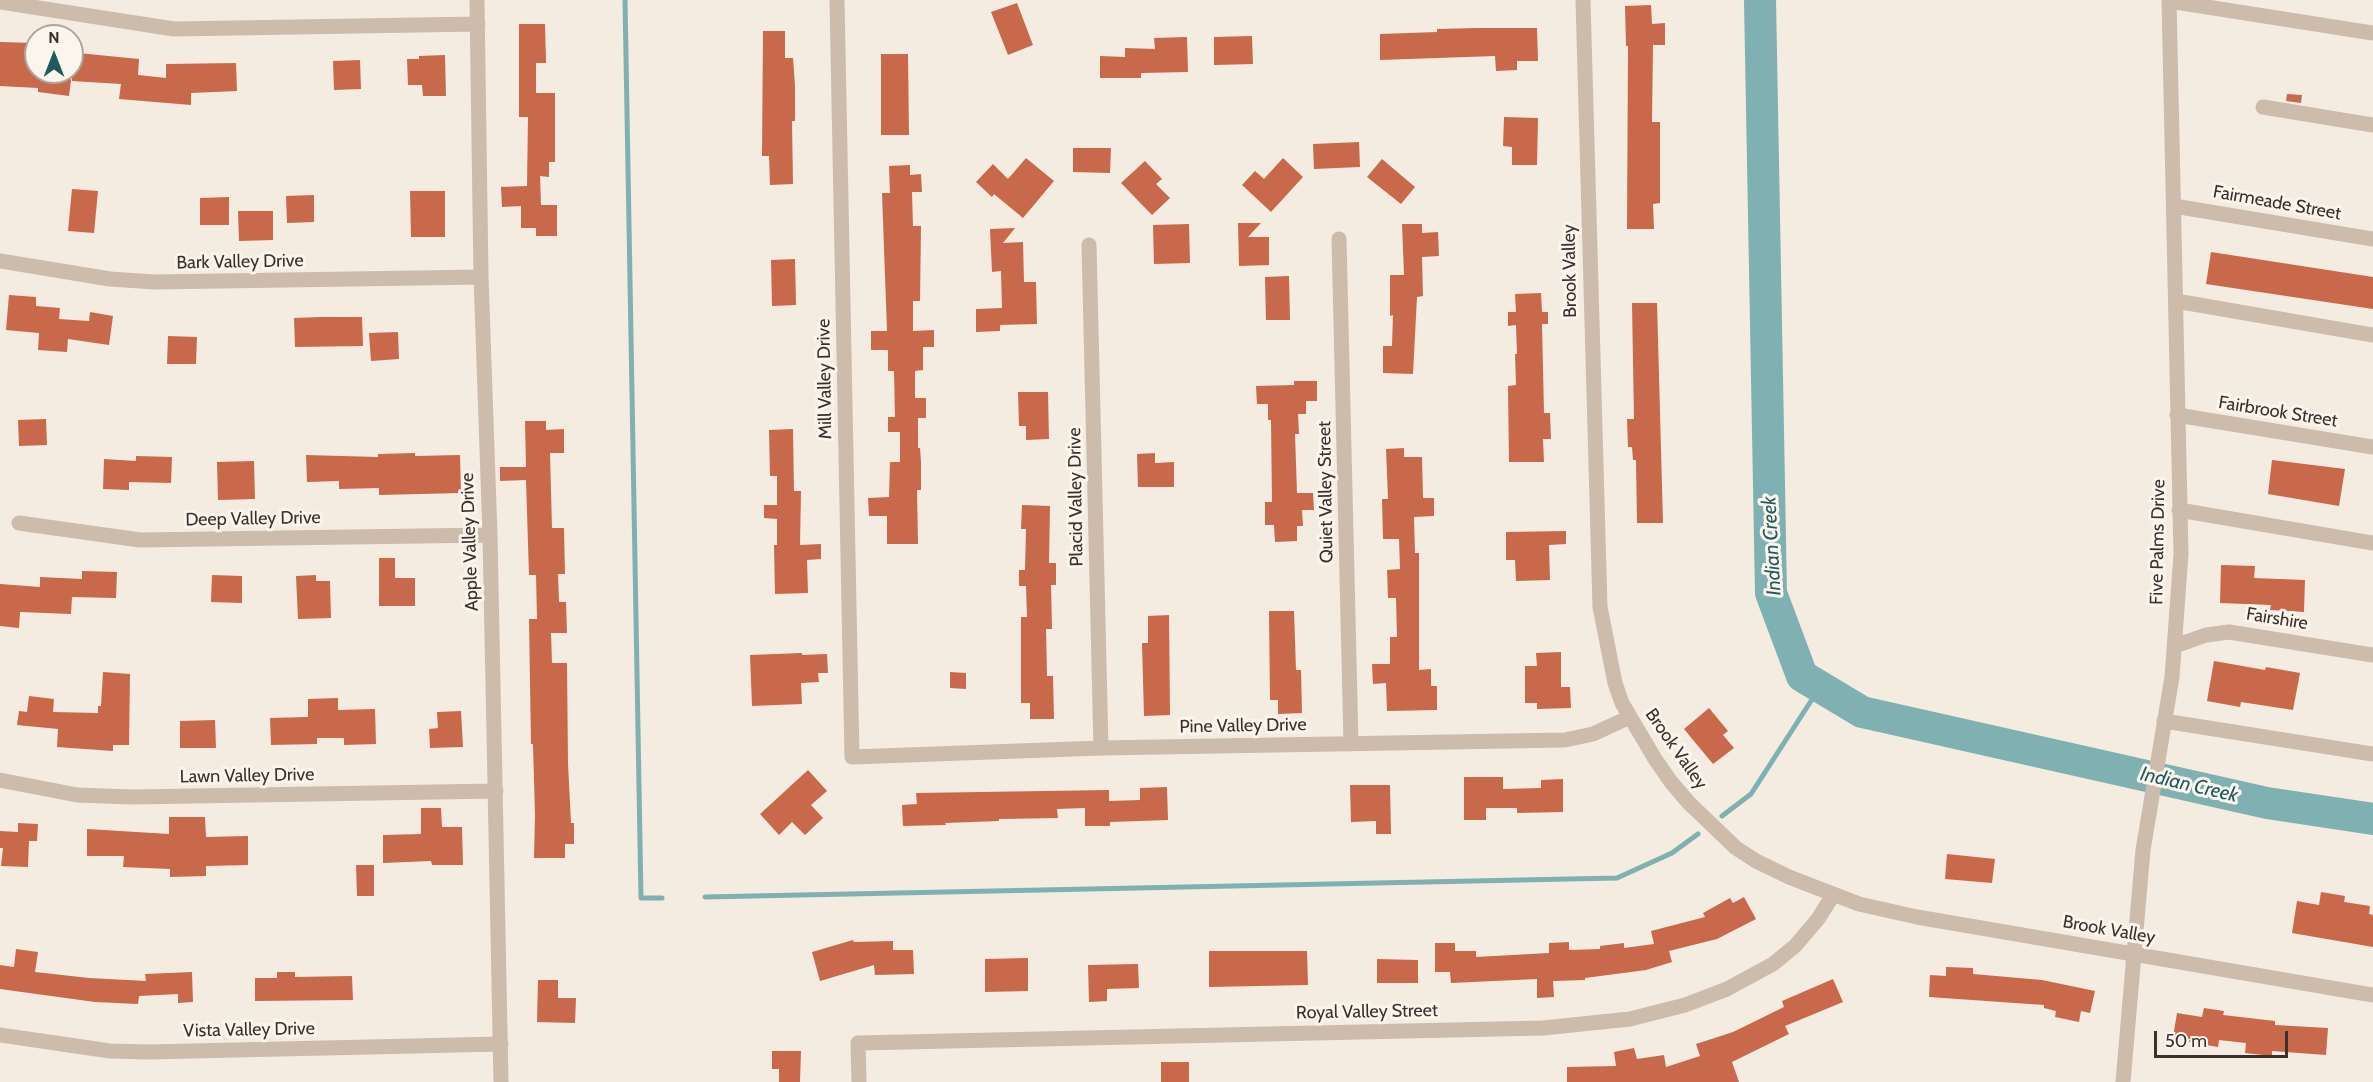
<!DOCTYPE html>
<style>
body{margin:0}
#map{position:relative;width:2373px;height:1082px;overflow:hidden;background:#f4ebe1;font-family:Cabin,sans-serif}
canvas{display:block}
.north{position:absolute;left:24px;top:24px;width:60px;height:60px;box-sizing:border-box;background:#fbf5ee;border:2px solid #aea6a0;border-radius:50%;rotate:0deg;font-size:16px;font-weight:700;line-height:24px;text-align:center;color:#3b302b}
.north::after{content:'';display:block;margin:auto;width:21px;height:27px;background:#1f5a5e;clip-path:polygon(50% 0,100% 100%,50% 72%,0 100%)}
.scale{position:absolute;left:2154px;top:1031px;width:134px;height:27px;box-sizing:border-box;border:3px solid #3b302b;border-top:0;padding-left:8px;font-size:18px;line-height:21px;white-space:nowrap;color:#3b302b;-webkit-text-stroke:4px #fbf5ee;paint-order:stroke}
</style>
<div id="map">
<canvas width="2373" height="1082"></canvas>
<div class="north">N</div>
<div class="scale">50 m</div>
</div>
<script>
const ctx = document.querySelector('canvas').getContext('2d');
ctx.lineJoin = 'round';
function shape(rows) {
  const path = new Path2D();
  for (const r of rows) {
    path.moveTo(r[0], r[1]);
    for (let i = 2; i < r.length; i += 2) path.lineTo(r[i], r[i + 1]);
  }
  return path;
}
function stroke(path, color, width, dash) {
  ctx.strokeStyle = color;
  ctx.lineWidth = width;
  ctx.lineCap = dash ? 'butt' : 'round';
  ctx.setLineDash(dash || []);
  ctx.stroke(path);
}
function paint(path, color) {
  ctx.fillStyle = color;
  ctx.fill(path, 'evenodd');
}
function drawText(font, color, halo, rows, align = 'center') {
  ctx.font = font + ' Cabin,sans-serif';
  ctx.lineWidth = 6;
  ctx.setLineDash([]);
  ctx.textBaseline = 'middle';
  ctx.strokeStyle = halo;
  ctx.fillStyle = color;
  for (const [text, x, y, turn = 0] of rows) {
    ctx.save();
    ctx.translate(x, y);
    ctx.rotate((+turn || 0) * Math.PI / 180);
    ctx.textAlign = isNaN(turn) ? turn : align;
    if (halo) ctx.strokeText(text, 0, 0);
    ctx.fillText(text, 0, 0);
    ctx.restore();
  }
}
const stream = shape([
 [625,0,641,898,662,898],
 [1722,816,1751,794,1820,687],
 [705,897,1617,878,1672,853,1698,834]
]);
const river = shape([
 [1760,0,1771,593,1802,676,1862,712,2267,803,2373,819]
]);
const building = shape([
 [1017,3,1033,45,1008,55,991,12],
 [1651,5,1652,24,1665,23,1665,45,1653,45,1652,122,1660,122,1660,203,1653,204,1654,229,1627,229,1628,46,1626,46,1625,6],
 [519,24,545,24,546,63,536,63,536,93,555,93,555,162,549,162,549,177,540,176,541,205,557,205,557,236,536,236,536,228,521,228,521,206,502,207,501,187,527,186,528,117,519,117],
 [1477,28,1537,28,1538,61,1517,61,1517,70,1496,71,1495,56,1380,60,1380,34,1437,32,1437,29],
 [763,31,785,31,785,58,793,58,795,86,795,121,792,121,793,184,770,185,769,156,762,156],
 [1252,36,1253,64,1214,65,1214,37],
 [1187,37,1188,72,1141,73,1141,78,1100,78,1100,56,1125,57,1125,48,1155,49,1154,38],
 [0,42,33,43,31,72,72,72,69,96,38,92,38,88,0,86],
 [78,53,139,59,138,75,166,78,166,64,236,63,237,91,191,93,191,105,119,99,121,84,72,81,72,66,78,66],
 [881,54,908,54,909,135,881,135],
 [445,55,446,96,423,96,422,85,408,85,407,59,419,59,419,56],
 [360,60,361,89,334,90,333,61],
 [2287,94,2302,95,2301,103,2286,101],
 [1504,117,1538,118,1537,165,1512,165,1512,147,1503,146],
 [1359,142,1360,167,1314,169,1313,144],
 [1073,148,1111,148,1110,173,1073,172],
 [1026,158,1054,181,1023,218,994,194,992,197,976,182,993,164,1008,179],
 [1283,158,1303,177,1271,212,1242,185,1255,171,1264,179],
 [1382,159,1415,187,1401,204,1367,177],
 [1145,161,1162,179,1156,184,1170,198,1152,215,1121,183],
 [910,165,910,175,921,174,922,192,912,192,913,226,921,226,920,301,913,301,913,331,934,330,934,347,923,347,923,370,915,371,915,398,926,398,926,418,918,418,918,448,920,448,921,462,921,490,917,490,918,544,887,544,887,516,869,516,868,498,889,497,890,462,900,462,900,432,888,432,888,417,895,417,894,371,888,371,888,350,871,350,871,331,887,331,882,193,890,193,889,166],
 [72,189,98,191,94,233,68,231],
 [410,191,445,191,445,237,411,237],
 [314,195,314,222,287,223,286,196],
 [229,197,229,225,200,225,200,198],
 [238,211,273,211,273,240,239,241],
 [1238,223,1261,223,1248,237,1269,237,1269,265,1239,266],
 [1189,224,1190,263,1154,264,1153,225],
 [1402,224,1422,224,1422,233,1438,232,1439,256,1422,257,1423,296,1417,297,1413,374,1383,373,1383,346,1392,346,1393,315,1390,316,1390,275,1404,275],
 [1015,228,1003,243,1023,242,1024,282,1036,282,1037,324,1000,325,1000,331,976,332,976,309,1002,308,1001,271,992,272,990,229],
 [2211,252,2373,277,2373,309,2206,284],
 [795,259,796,305,772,306,771,260],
 [1289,276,1290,320,1266,320,1265,277],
 [1541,293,1542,312,1548,312,1548,324,1542,324,1544,413,1550,413,1551,439,1543,439,1544,462,1509,462,1508,386,1516,385,1515,354,1517,354,1516,325,1508,326,1508,312,1516,312,1515,294],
 [9,295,36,297,36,306,60,308,59,319,89,321,90,312,113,316,109,345,68,339,67,352,38,350,39,333,6,330],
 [1632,303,1657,303,1663,523,1637,523,1636,460,1633,460,1632,447,1628,447,1627,419,1634,419],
 [322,317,362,317,363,346,295,347,294,318],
 [398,332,399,359,371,361,369,333],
 [168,336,197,337,196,364,167,364],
 [1294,381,1317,381,1317,401,1306,401,1306,414,1298,414,1299,434,1295,434,1297,493,1313,493,1314,510,1302,510,1303,526,1297,526,1297,541,1275,542,1274,525,1265,525,1265,502,1272,502,1271,420,1268,420,1268,404,1257,404,1256,386,1294,385],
 [1018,392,1048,392,1049,439,1026,440,1026,426,1019,426],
 [46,419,47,445,19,446,18,420],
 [525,421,546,421,546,430,564,429,564,453,550,453,552,528,564,528,565,574,558,574,559,602,566,602,567,633,551,633,552,663,567,663,568,763,571,823,574,823,574,844,565,844,565,858,534,858,535,815,533,744,531,744,529,619,537,619,536,575,529,575,526,480,500,481,500,467,526,467],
 [793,429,794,491,801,491,800,545,821,544,821,559,807,560,808,593,775,594,774,545,777,545,777,519,764,518,764,505,777,505,777,476,770,476,769,430],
 [1404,448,1404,457,1422,457,1423,498,1434,498,1434,516,1414,517,1415,553,1419,553,1419,670,1431,669,1431,686,1437,686,1437,710,1387,711,1386,683,1373,684,1372,664,1390,664,1390,637,1397,637,1396,598,1388,598,1387,570,1400,569,1399,539,1383,539,1382,499,1388,499,1386,449],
 [415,453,415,456,460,455,461,493,379,495,379,488,339,489,339,481,307,482,306,455,378,457,378,454],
 [1155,453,1155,463,1174,462,1174,487,1138,487,1137,454],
 [136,456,172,457,171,483,129,482,129,490,103,489,104,459,136,461],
 [2272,460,2345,469,2339,506,2268,494],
 [254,461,255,499,218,500,217,462],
 [1022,505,1050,506,1049,563,1056,563,1056,585,1051,585,1052,629,1046,629,1047,676,1053,676,1054,719,1030,719,1030,703,1021,703,1021,617,1027,617,1026,586,1019,586,1019,570,1025,570,1026,529,1021,529],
 [1566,531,1566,544,1549,545,1550,580,1516,581,1515,560,1506,560,1506,532],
 [379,558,395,558,395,578,415,578,415,606,379,606],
 [2221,565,2255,566,2254,578,2305,580,2304,612,2270,610,2271,605,2220,603],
 [82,571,117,572,116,598,72,597,71,614,20,612,19,628,0,626,0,584,40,587,40,577,82,579],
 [212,575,242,576,242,603,211,602],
 [316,575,316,581,330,581,331,618,298,619,296,576],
 [1269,611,1294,611,1296,670,1301,670,1302,713,1278,714,1278,700,1270,700],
 [1169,615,1170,715,1144,716,1142,643,1148,643,1148,616],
 [1561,652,1561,687,1570,687,1571,708,1537,709,1537,703,1525,703,1525,666,1537,666,1536,653],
 [802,653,802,655,827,654,828,673,818,673,819,682,801,683,802,704,752,706,750,655],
 [2214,661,2265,670,2266,667,2300,673,2293,710,2241,702,2240,707,2207,701],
 [103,672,130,674,129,745,113,745,113,751,57,747,58,729,17,725,19,711,27,712,29,696,54,699,53,712,98,713,98,706,101,706],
 [950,672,966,673,966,689,950,688],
 [338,698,338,710,375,709,376,744,344,745,344,738,317,738,317,744,271,745,270,718,308,717,308,699],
 [1709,708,1728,731,1723,735,1734,748,1713,764,1684,729],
 [461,711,463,747,430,748,429,729,438,728,437,712],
 [215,720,216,748,180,748,180,721],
 [808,770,827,791,811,805,823,818,805,835,792,822,779,835,760,814],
 [1464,777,1503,777,1503,789,1541,788,1541,780,1563,779,1563,812,1517,813,1517,808,1486,808,1486,820,1464,820],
 [1350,785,1390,785,1391,834,1376,834,1376,821,1351,822],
 [1167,787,1168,820,1110,822,1110,826,1085,826,1085,808,1057,809,1058,818,999,819,999,821,945,823,946,825,903,826,902,805,917,804,916,793,1109,790,1109,801,1140,800,1140,788],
 [421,808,441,808,442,827,462,827,463,865,432,865,431,861,383,863,383,835,421,834],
 [169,817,205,817,206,837,248,836,248,865,206,866,206,876,170,877,170,869,123,867,124,856,87,856,87,829,169,834],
 [18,823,38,824,37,841,29,841,28,867,1,866,3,848,0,848,0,831,18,832],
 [1947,854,1995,859,1992,883,1945,879],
 [356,865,374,865,374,896,357,896],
 [2321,892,2345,896,2344,902,2370,906,2369,914,2373,915,2373,947,2292,933,2297,901,2319,905],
 [1744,897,1756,919,1717,939,1669,951,1672,962,1646,970,1585,978,1585,980,1553,981,1554,997,1537,998,1537,979,1451,983,1450,972,1435,972,1435,943,1455,943,1455,951,1476,951,1476,957,1549,953,1549,943,1569,942,1569,950,1600,949,1600,946,1624,943,1624,948,1654,944,1651,931,1705,917,1703,913,1730,898,1733,903],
 [853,940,854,942,893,941,893,950,913,950,914,974,875,975,874,965,820,981,812,952],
 [16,949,38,952,35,972,89,978,146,981,145,974,192,972,193,1002,178,1003,178,994,139,996,138,1004,95,1002,0,989,0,965,14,967],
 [1209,951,1307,951,1308,985,1209,987],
 [1028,958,1028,991,985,992,985,959],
 [1377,959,1418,960,1418,983,1377,983],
 [1138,964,1139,988,1107,989,1107,1001,1089,1002,1088,965],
 [1946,967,1973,968,1973,974,2042,980,2095,991,2090,1013,2081,1011,2079,1022,2055,1017,2056,1011,2044,1008,2044,1005,1929,997,1930,975,1946,976],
 [277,972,295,972,295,977,352,976,353,1000,255,1001,255,978,277,978],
 [1833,979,1843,1002,1785,1026,1789,1034,1732,1062,1739,1082,1567,1082,1567,1067,1616,1066,1614,1052,1634,1048,1637,1059,1664,1055,1666,1067,1700,1056,1696,1044,1733,1032,1784,1007,1782,1001],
 [538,980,558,980,558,998,576,998,575,1023,537,1022],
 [2204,1008,2224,1011,2223,1015,2275,1021,2275,1025,2328,1028,2326,1055,2272,1051,2272,1056,2245,1053,2246,1043,2219,1040,2218,1047,2189,1042,2190,1039,2173,1037,2177,1013,2202,1017],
 [772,1051,801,1051,800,1082,779,1082,779,1069,772,1069],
 [1161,1062,1189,1062,1189,1082,1161,1082]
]);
const minor = shape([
 [477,0,481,277,490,535,501,1082],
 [837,0,852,757,1101,748,1565,740,1593,734,1630,717],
 [1583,0,1600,607,1615,683,1622,703,1655,759,1671,782,1689,803,1736,848,1756,861,1789,877,1859,904,1917,917,2373,995],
 [2169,1,2373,33],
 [0,2,174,29,478,24],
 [2263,107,2373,125],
 [2174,206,2373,239],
 [1339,239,1351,744],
 [1089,245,1101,748],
 [0,261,110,279,155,282,481,277],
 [2176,301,2373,335],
 [2177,415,2373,447],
 [2179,510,2373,543],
 [19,523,140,540,490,535],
 [2175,646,2206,635,2229,632,2373,655],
 [2164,721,2373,754],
 [0,780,77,795,132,797,496,791],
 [0,1035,110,1051,148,1052,501,1044],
 [859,1082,858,1043,1543,1028,1630,1019,1685,1005,1727,989,1773,964,1795,946,1818,919,1833,895],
 [2123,1082,2143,850,2172,677,2181,554,2169,0]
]);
const streetNames = [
 ["Fairmeade Street",2277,203,10],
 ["Bark Valley Drive",240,262,-1],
 ["Brook Valley",1570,271,-91],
 ["Mill Valley Drive",825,379,-91],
 ["Fairbrook Street",2278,412,9],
 ["Quiet Valley Street",1326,492,-91],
 ["Placid Valley Drive",1076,497,-91],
 ["Deep Valley Drive",253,519,-1],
 ["Apple Valley Drive",470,542,-92],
 ["Five Palms Drive",2158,542,-89],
 ["Fairshire",2277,619,9],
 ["Pine Valley Drive",1243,726,-1],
 ["Brook Valley",1676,749,55],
 ["Lawn Valley Drive",247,776,-1],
 ["Brook Valley",2109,930,10],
 ["Royal Valley Street",1367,1012,-1],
 ["Vista Valley Drive",249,1030,-1]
];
const waterNames = [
 ["Indian Creek",1772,546,-93],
 ["Indian Creek",2189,785,13]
];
stroke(stream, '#7fb0b2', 5);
stroke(river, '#7fb0b2', 32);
paint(building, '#c8694b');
stroke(minor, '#cdbbac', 15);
drawText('18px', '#3b302b', '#fbf5ee', streetNames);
drawText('italic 20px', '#1f5a5e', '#fbf5ee', waterNames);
</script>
